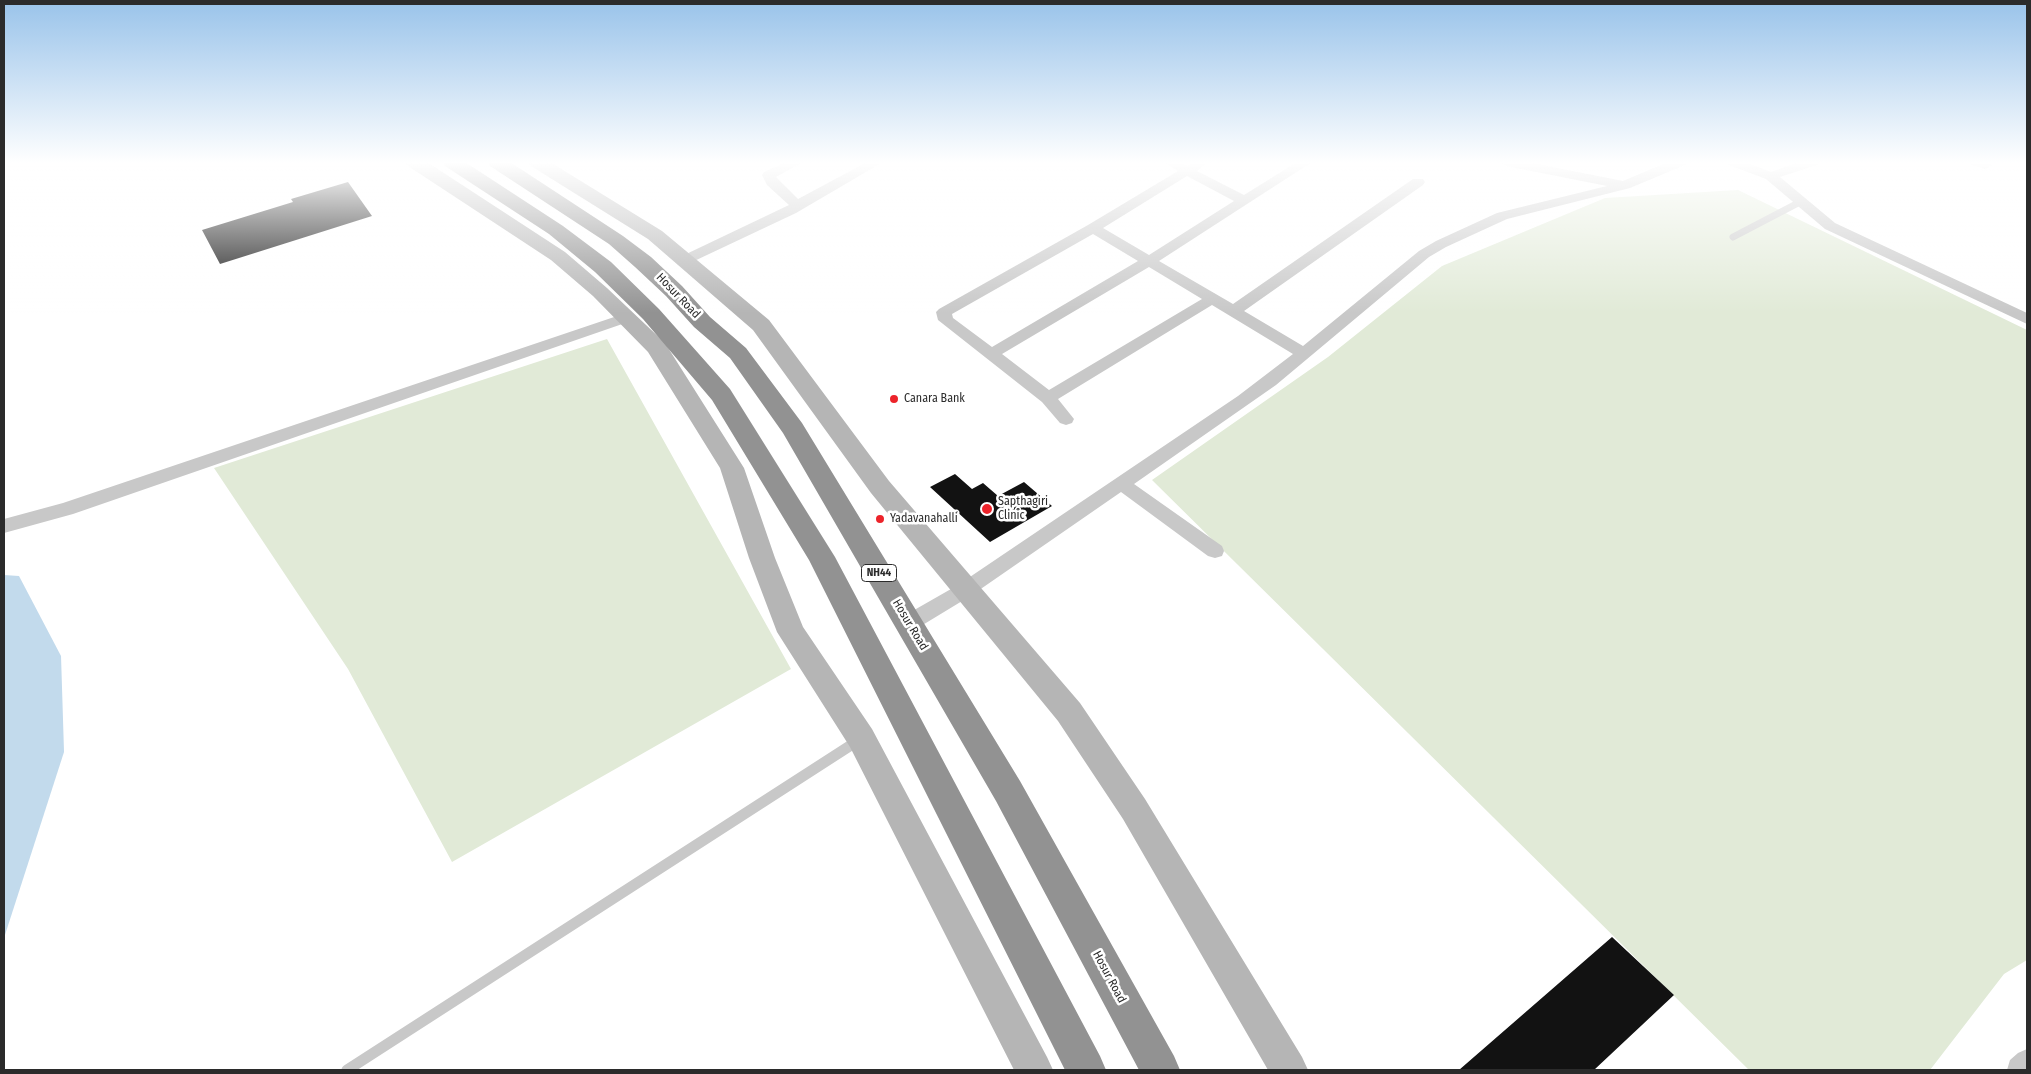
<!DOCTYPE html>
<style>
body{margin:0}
#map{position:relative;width:2031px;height:1074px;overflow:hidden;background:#fff;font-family:"Fira Sans Condensed",sans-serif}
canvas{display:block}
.frame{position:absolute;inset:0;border:5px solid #2b2b2b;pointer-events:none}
</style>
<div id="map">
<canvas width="2031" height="1074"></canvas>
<div class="frame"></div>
</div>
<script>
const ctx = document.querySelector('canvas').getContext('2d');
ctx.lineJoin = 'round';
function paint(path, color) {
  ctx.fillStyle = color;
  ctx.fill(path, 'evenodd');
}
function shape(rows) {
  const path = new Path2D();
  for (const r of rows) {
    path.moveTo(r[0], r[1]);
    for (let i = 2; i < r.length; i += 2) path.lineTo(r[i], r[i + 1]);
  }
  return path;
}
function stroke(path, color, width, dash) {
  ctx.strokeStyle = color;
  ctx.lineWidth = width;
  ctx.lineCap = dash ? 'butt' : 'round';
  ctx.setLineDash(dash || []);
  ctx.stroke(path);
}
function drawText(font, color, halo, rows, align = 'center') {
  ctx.font = font + ' "Fira Sans Condensed",sans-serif';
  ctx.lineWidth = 5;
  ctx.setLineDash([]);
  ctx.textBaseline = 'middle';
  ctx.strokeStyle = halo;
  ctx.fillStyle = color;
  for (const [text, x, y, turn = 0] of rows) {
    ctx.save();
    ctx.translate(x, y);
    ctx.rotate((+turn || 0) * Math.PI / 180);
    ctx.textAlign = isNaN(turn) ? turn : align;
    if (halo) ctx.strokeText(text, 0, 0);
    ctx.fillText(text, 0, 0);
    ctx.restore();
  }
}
const green = shape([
 [1738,190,2027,330,2027,960,2004,974,1930,1070,1749,1070,1152,480,1328,357,1442,266,1605,198],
 [607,339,791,669,452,862,348,669,214,468]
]);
const water = shape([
 [4,575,19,576,61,656,64,752,4,938]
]);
const building = shape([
 [348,182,372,216,220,264,202,230,293,202,291,199],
 [955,474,972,489,983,483,998,496,1024,482,1052,506,990,542,930,487],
 [1612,937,1674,995,1594,1070,1459,1070]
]);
const laneFar1 = shape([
 [1733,237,1800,202]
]);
const lane = shape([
 [347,1070,859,740]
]);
const street = shape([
 [786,162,803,162,776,177,798,199,867,162,883,162,796,213,690,263,680,263,678,260,680,257,789,205,767,185,762,175,764,172,786,162],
 [1164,162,1180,162,1187,166,1193,162,1208,162,1197,171,1244,195,1297,162,1312,162,1159,261,1233,304,1413,179,1423,179,1425,182,1423,185,1244,311,1303,346,1419,251,1436,241,1497,213,1607,186,1506,166,1500,162,1527,162,1623,181,1668,162,1686,162,1685,165,1630,188,1507,219,1446,247,1429,257,1276,385,1134,484,1222,546,1224,551,1222,556,1215,558,1208,556,1121,492,972,595,916,629,909,631,902,629,899,623,902,617,958,585,1238,396,1293,354,1212,305,1058,399,1074,419,1072,423,1066,425,1060,423,1042,402,938,320,936,312,939,309,1088,225,1178,171,1164,162],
 [1187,176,1234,201,1149,255,1103,228,1187,176],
 [1093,234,1138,261,992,347,953,318,952,314,1093,234],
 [1149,267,1202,299,1049,390,1002,354,1149,267],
 [1728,162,1746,162,1771,172,1799,162,1818,162,1817,165,1780,177,1835,223,2027,313,2027,324,1825,229,1766,179,1729,165,1728,162],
 [1971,162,1989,162,1992,165,1985,169,1972,165,1971,162],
 [626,313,631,315,634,318,631,321,73,514,4,533,4,519,63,503,626,313],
 [2027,1049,2027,1070,2007,1070,2010,1060,2018,1053,2027,1049]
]);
const secondary = shape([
 [405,162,427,162,565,252,607,288,665,343,744,468,775,558,803,627,872,729,1047,1057,1053,1070,1014,1070,850,747,777,632,749,558,720,468,648,352,593,296,551,260,408,166,405,162],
 [528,162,550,162,662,231,769,320,889,481,1080,703,1145,799,1302,1057,1308,1070,1268,1070,1123,819,1058,721,871,493,753,330,648,239,531,166,528,162]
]);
const highway = shape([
 [443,162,465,162,563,226,611,262,659,309,730,389,835,557,1100,1056,1106,1070,1065,1070,809,560,712,400,643,319,595,272,549,234,445,166,443,162],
 [488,162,510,162,623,236,651,257,682,286,710,317,746,348,802,423,1020,781,1174,1056,1180,1070,1139,1070,996,801,783,433,730,358,694,327,666,296,635,267,609,244,490,166,488,162]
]);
const markers = [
 [894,399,5,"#ec232a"],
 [987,509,6,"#ec232a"],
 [880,519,5,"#ec232a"]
];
const shields = [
 [879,573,35]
];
const shieldNames = [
 ["NH44",879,573]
];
const streetNames = [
 ["Hosur Road",678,296,46],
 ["Hosur Road",910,625,59],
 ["Hosur Road",1109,977,62]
];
const poiNames = [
 ["Canara Bank",904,399],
 ["Sapthagiri",998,502],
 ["Clinic",998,516],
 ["Yadavanahalli",890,519]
];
paint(green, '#e1ead7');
paint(water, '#c2daec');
paint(building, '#121212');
stroke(laneFar1, '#c8c8c8', 7);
stroke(lane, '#c8c8c8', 11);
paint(street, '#c8c8c8');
paint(secondary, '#b5b5b5');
paint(highway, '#929292');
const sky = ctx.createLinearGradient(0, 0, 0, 313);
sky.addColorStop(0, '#99c3ea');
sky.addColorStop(0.52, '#fff');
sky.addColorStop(1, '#ffffff00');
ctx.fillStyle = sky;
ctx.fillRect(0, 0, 2031, 313);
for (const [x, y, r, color] of markers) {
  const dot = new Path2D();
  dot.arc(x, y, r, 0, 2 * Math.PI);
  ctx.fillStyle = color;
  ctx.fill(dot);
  stroke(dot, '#fff', 2);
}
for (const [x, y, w] of shields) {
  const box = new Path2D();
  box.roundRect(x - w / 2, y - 8.5, w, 17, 4);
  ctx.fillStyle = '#fff';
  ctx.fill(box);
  stroke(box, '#2b2b2b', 1);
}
drawText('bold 11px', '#2b2b2b', null, shieldNames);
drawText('12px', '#2b2b2b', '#fff', streetNames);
drawText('12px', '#2b2b2b', '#fff', poiNames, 'left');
</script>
